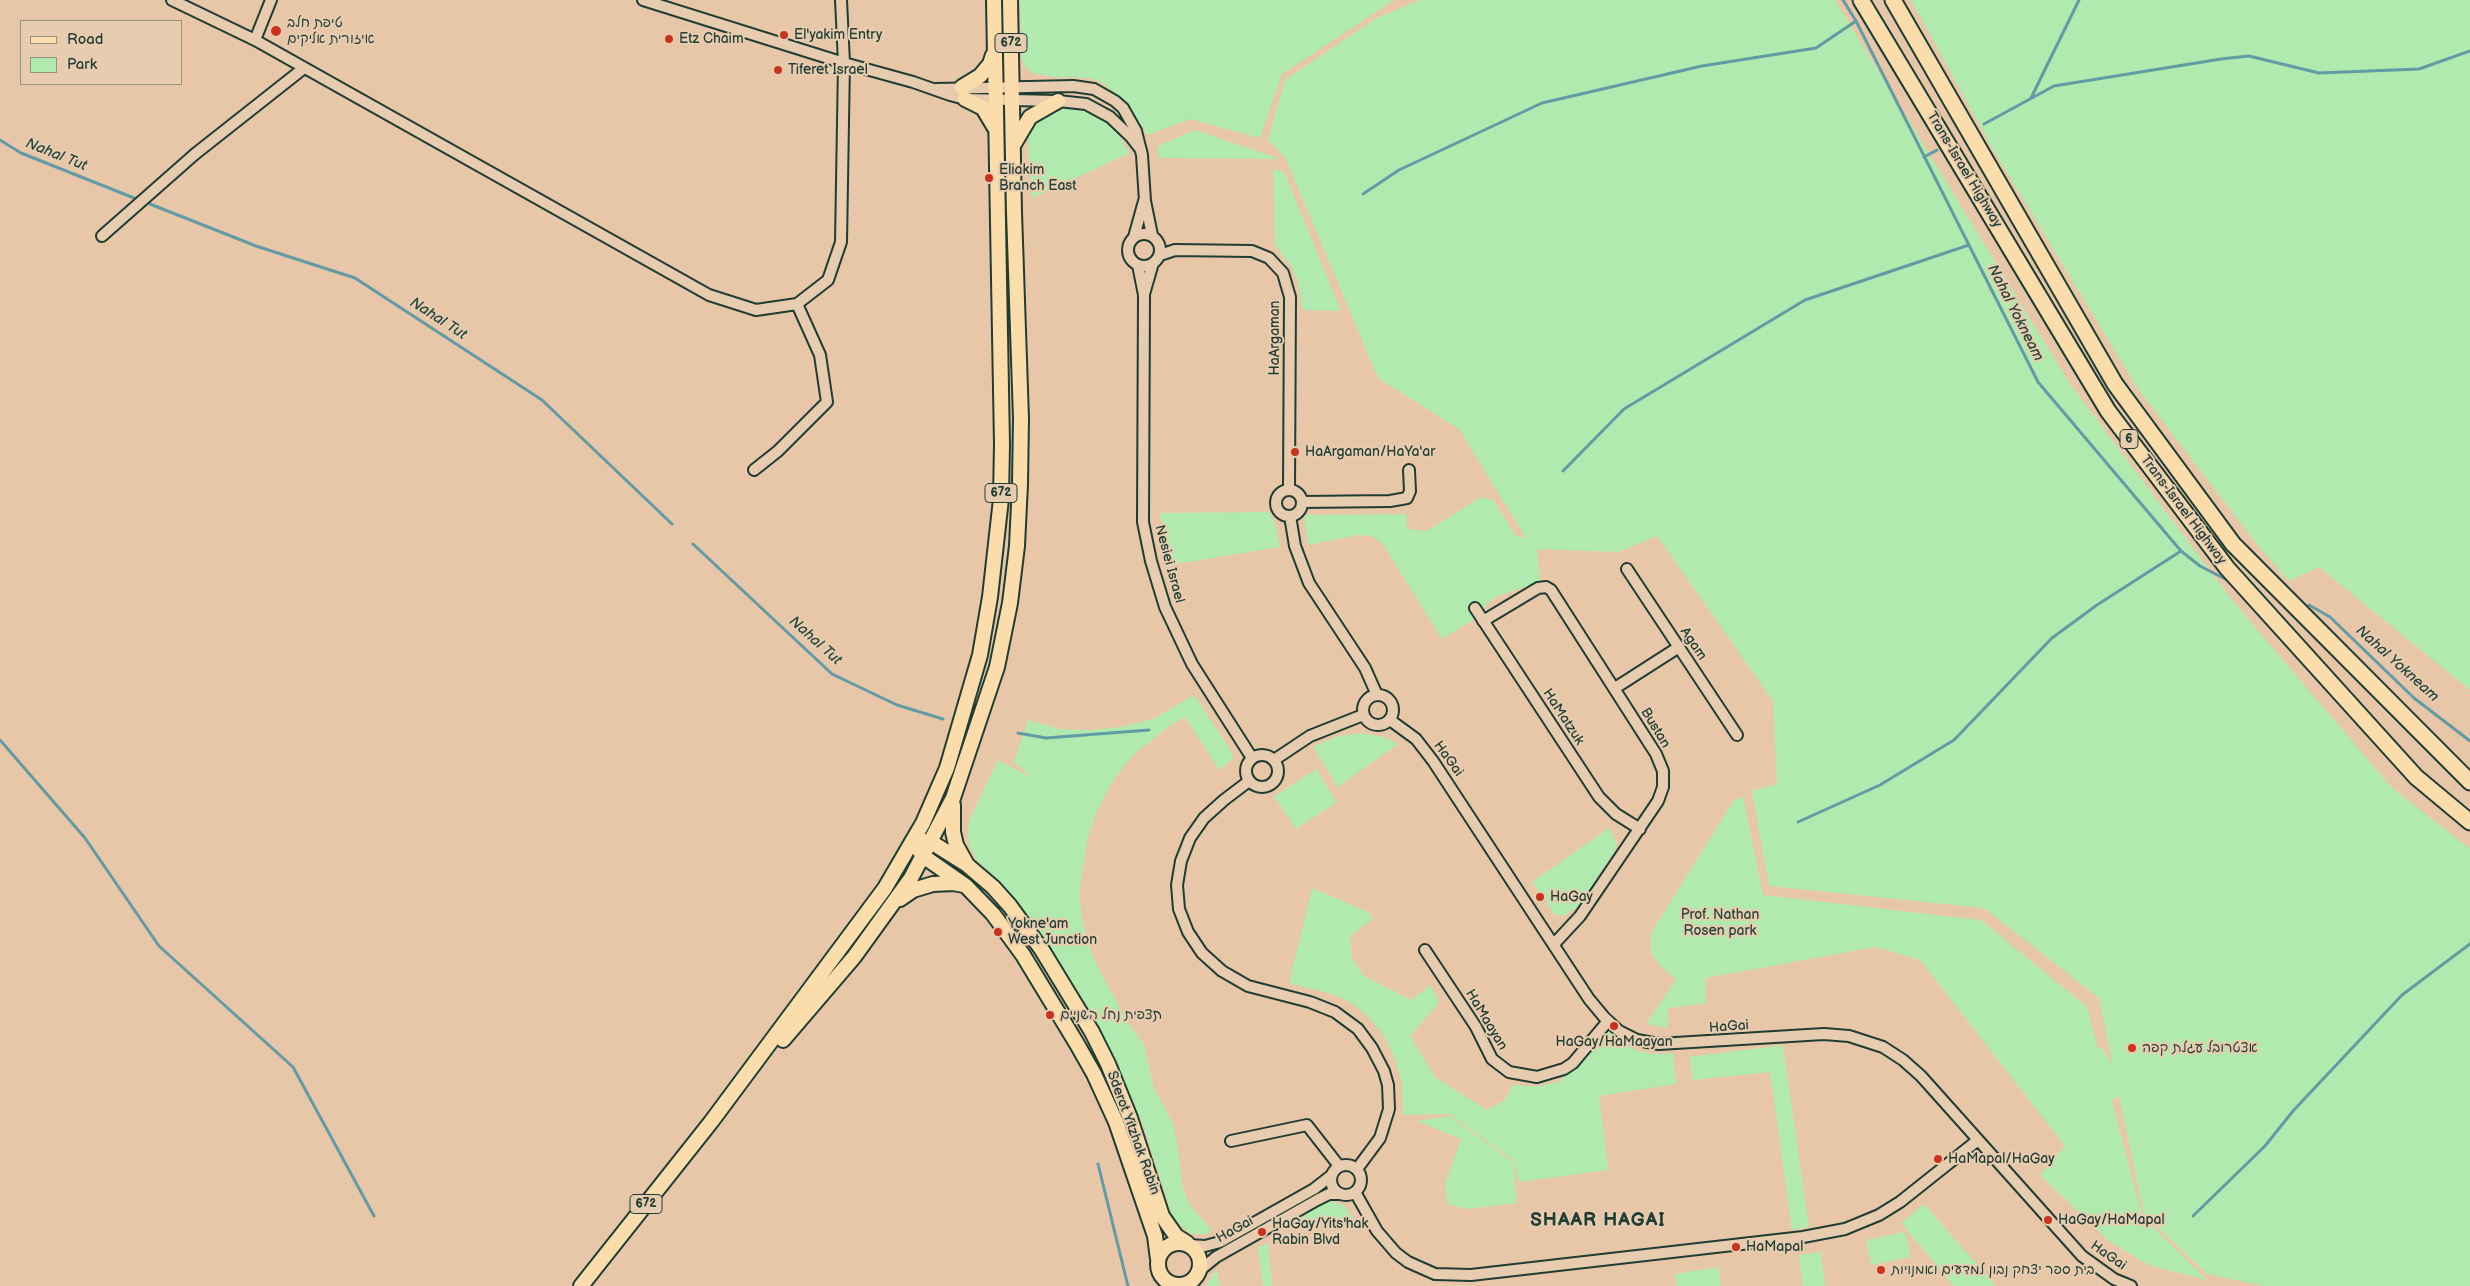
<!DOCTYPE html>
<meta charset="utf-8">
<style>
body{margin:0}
#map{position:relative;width:2470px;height:1286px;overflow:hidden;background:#e8c7a8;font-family:"Balsamiq Sans",sans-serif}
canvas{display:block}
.legend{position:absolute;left:20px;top:20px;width:162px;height:65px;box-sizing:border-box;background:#e8ccaf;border:1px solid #98937e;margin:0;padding:6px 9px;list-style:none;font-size:15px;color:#1f3d34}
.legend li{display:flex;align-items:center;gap:10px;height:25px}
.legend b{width:25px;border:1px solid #98937e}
</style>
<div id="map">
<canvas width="2470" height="1286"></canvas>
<ul class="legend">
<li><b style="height:6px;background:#fbddab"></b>Road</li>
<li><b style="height:14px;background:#b1eaae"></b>Park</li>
</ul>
</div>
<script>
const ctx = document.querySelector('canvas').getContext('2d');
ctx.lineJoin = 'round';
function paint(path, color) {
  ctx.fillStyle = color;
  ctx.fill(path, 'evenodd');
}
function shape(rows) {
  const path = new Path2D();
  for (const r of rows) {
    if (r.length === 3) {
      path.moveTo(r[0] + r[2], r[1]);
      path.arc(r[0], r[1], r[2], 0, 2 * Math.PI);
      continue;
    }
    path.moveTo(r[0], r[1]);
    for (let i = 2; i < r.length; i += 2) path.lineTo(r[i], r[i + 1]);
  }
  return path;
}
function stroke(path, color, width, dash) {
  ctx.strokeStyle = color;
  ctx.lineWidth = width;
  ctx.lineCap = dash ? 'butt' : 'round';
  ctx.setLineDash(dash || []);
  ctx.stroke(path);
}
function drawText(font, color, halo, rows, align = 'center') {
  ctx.font = font + ' "Balsamiq Sans","Playpen Sans Hebrew",sans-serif';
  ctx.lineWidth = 4;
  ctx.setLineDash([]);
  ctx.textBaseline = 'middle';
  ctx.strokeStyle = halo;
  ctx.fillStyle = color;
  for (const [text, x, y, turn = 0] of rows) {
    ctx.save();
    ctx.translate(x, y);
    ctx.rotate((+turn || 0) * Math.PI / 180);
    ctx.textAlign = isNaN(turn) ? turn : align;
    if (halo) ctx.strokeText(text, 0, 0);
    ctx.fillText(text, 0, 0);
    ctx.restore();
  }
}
const green = shape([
 [1020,0,1394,0,1282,74,1260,138,1190,119,1148,135,1126,102,1103,83,1090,78,1052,77,1033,73,1025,67,1022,59],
 [1420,0,1835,0,2070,384,2232,600,2391,787,2470,849,2470,1286,2264,1286,2207,1274,2144,1214,2119,1096,2112,1101,2142,1216,2207,1280,2148,1265,2109,1241,2040,1175,2065,1146,1920,960,1876,947,1705,978,1706,1003,1668,1008,1667,1028,1646,1024,1676,980,1660,966,1651,953,1651,933,1734,800,1743,797,1763,895,1981,920,2087,1007,2098,1049,2101,1047,2113,1066,2099,998,1984,908,1769,886,1752,791,1777,784,1773,701,1657,536,1618,552,1537,549,1540,582,1496,597,1486,605,1478,617,1442,639,1382,543,1371,536,1358,535,1308,545,1304,515,1406,514,1407,529,1427,531,1481,497,1493,500,1516,536,1526,538,1459,429,1378,378,1285,157,1268,140,1285,80,1375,19],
 [1911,0,2470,0,2470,690,2319,567,2289,581,2262,551,2138,389,1991,146],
 [1057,107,1080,109,1104,120,1114,128,1130,153,1032,198,1028,145,1030,129,1034,121],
 [1195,130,1280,159,1159,158,1158,146],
 [1273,169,1284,172,1341,311,1303,310,1298,282,1292,268,1275,245],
 [1269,512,1275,523,1280,547,1170,565,1160,513],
 [1194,695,1231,751,1233,758,1219,770,1185,717,1168,727,1131,757,1114,779,1098,809,1088,837,1079,893,1083,924,1093,958,1127,1021,1144,1045,1154,1088,1172,1121,1177,1142,1183,1188,1188,1201,1196,1213,1211,1229,1207,1234,1191,1234,1173,1219,1142,1122,1117,1068,1027,916,1013,898,977,860,970,847,967,832,969,821,998,760,1033,778,1014,762,1028,720,1060,729,1092,730,1121,727,1153,719],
 [1362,733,1383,737,1398,744,1338,787,1313,747,1337,736],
 [1316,769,1337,802,1296,829,1274,797],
 [1609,828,1617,843,1615,850,1579,906,1565,915,1555,915,1532,882],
 [1312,888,1368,912,1373,919,1350,936,1352,959,1364,976,1411,1000,1431,985,1439,1003,1410,1036,1435,1077,1487,1110,1505,1100,1513,1084,1522,1086,1539,1086,1558,1082,1573,1070,1608,1030,1622,1042,1638,1051,1653,1054,1673,1053,1676,1084,1599,1096,1608,1170,1519,1182,1513,1160,1449,1114,1403,1115,1402,1084,1396,1062,1385,1037,1369,1018,1352,1003,1335,995,1289,983],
 [1783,1045,1809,1227,1792,1230,1770,1072,1693,1080,1689,1057],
 [1449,1116,1513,1162,1517,1203,1466,1209,1447,1204,1445,1184,1461,1139,1417,1121],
 [1329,1201,1344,1205,1354,1218,1290,1227,1316,1207],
 [1924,1204,1996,1286,1954,1286,1901,1223],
 [1905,1232,1911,1257,1871,1265,1866,1240],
 [1268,1243,1272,1286,1263,1286,1258,1247],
 [1821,1252,1825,1286,1803,1286,1799,1255],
 [1718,1267,1721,1286,1677,1286,1675,1274],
 [1217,1270,1220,1286,1206,1286,1212,1275]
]);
const stream = shape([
 [1843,0,1856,21,2038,382,2181,551,2200,566,2233,583],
 [2031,98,2079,0],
 [1984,124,2054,86,2221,59,2249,56,2319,73,2419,69,2470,51],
 [0,140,21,153,134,198],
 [1924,157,1937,150],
 [1363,194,1399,170,1542,103,1702,66,1816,48,1856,21],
 [150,204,256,246,355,278,542,400,672,524],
 [1563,471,1624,409,1805,300,1969,245],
 [693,544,832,674,897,705,943,719],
 [2309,605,2330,617,2414,698,2470,741],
 [1018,733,1046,738,1149,730],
 [0,740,85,838,159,946,293,1067,374,1216],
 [1798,822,1880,785,1954,740,2052,638,2097,605,2181,551],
 [1098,1164,1128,1286],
 [2193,1216,2265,1146,2293,1111,2402,995,2470,944]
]);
const minor = shape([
 [172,0,255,40,709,295,756,310,797,304,828,280,841,242,844,63,841,0],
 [643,0,844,63,913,82,950,95,965,99,1058,101,1086,104,1110,117,1131,137,1141,150],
 [255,40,271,0],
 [936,89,1073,86,1094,89,1115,101,1123,108,1136,131,1142,155,1145,201,1152,235],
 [1144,250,16],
 [102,236,195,154,304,68],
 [1134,237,1144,201],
 [1160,255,1175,250,1252,251,1269,258,1283,273,1290,297,1289,490],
 [1138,265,1144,295,1143,522,1151,561,1165,607,1192,664,1252,758],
 [1144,294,1153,263],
 [754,470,778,451,827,402,820,355,797,304],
 [1289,503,13],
 [1302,502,1390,501,1407,498,1410,491,1409,470],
 [1290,516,1295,546,1309,583,1365,668,1377,695],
 [1627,569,1737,735],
 [1475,608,1599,797,1616,814,1640,829],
 [1483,621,1538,588,1546,587,1551,590,1656,754,1663,771,1663,787,1658,801,1580,916,1554,944],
 [1615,688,1679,647],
 [1378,710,15],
 [1390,720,1416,739,1433,761,1589,999,1604,1017,1619,1031,1637,1040,1659,1044,1824,1034,1849,1036,1883,1047,1903,1060,1921,1076,2082,1256,2114,1279,2131,1286],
 [1262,771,16],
 [1274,760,1310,736,1363,715],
 [1249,781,1224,800,1204,818,1190,838,1181,861,1177,885,1179,909,1188,932,1202,953,1222,971,1248,986,1310,1002,1335,1012,1358,1029,1372,1048,1384,1071,1388,1085,1389,1109,1380,1138,1357,1169],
 [1425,950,1476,1027,1492,1059,1509,1072,1537,1077,1564,1069,1573,1063,1608,1021],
 [1231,1141,1307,1125,1339,1166],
 [1346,1180,15],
 [1355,1192,1377,1231,1396,1253,1408,1262,1435,1274,1471,1275,1803,1237,1845,1229,1879,1215,1900,1202,1978,1140],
 [1189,1245,1205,1246,1220,1242,1314,1189,1332,1175],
 [1199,1271,1216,1257,1317,1200,1329,1194,1341,1194]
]);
const major = shape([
 [962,87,980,76,990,64,993,55],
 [965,99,983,108,995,128],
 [1014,144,1030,117,1058,101],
 [953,805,953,832,956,845,966,863],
 [924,841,931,842,966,864,993,887,1010,906,1042,950,1092,1032,1108,1064,1130,1118,1162,1216,1176,1236,1187,1243],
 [919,850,923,856,966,886,993,914,1023,955,1077,1044,1094,1074,1116,1122,1155,1236,1158,1259],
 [900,899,913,890,933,884,953,883,964,885],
 [783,1040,854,957,911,878,953,798,997,667,1010,603,1017,546,1020,484,1021,419,1014,212,1010,0],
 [1179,1264,21],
 [581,1286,711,1122,885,888,923,823,947,768,980,655,990,597,1001,499,1002,444,994,0]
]);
const highway = shape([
 [1861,0,2108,411,2227,568,2416,777,2470,822],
 [1893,0,2115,384,2233,544,2470,782]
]);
const markers = [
 [276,31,6,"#c8321e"],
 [784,35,5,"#c8321e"],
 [669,39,5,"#c8321e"],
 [778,70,5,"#c8321e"],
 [989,178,5,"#c8321e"],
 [1295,452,5,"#c8321e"],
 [1540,897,5,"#c8321e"],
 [998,932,5,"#c8321e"],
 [1050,1015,5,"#c8321e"],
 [1614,1026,5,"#c8321e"],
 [2132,1048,5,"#c8321e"],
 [1938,1159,5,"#c8321e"],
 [2048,1220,5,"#c8321e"],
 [1262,1232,5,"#c8321e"],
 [1736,1247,5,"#c8321e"],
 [1881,1270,5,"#c8321e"]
];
const shields = [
 [1011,43,32],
 [2129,439,18],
 [1001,493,32],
 [646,1204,32]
];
const shieldNames = [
 ["672",1011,43],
 ["6",2129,439],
 ["672",1001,493],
 ["672",646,1204]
];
const poiNames = [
 ["טיפת חלב",287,23],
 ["איזורית אליקים",287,39],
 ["El'yakim Entry",794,35],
 ["Etz Chaim",679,39],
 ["Tiferet Israel",788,70],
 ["Eliakim",999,170],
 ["Branch East",999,186],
 ["HaArgaman/HaYa'ar",1305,452],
 ["HaGay",1550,897],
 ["Yokne'am",1008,924],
 ["West Junction",1008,940],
 ["תצפית נחל השניים",1060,1015],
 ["HaGay/HaMaayan",1614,1042,"center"],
 ["אצטרובל עגלת קפה",2142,1048],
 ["HaMapal/HaGay",1948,1159],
 ["HaGay/HaMapal",2058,1220],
 ["HaGay/Yits'hak",1272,1224],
 ["Rabin Blvd",1272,1240],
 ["HaMapal",1746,1247],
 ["בית ספר יצחק נבון למדעים ואמנויות",1891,1270]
];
const streetNames = [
 ["Trans-Israel Highway",1964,170,59],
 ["HaArgaman",1275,338,-90],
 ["Trans-Israel Highway",2183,510,53],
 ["Nesiei Israel",1169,564,75],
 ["Agam",1693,644,56],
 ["HaMatzuk",1563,717,57],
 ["Bustan",1655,728,59],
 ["HaGai",1448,759,54],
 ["HaMaayan",1486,1020,59],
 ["HaGai",1729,1027,-4],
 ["Sderot Yitzhak Rabin",1133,1133,70],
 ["HaGai",1235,1230,-29],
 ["HaGai",2108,1256,35]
];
const parkNames = [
 ["Prof. Nathan",1720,915],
 ["Rosen park",1720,931]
];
const waterNames = [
 ["Nahal Tut",56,155,22],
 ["Nahal Yokneam",2015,313,63],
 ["Nahal Tut",438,319,33],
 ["Nahal Tut",815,641,42],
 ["Nahal Yokneam",2397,664,42]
];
const districtNames = [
 ["SHAAR HAGAI",1598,1221]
];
paint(green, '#b1eaae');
stroke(stream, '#629ba5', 3);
stroke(minor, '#1f3d34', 14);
stroke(major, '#1f3d34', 18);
stroke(highway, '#1f3d34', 19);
stroke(minor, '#e8ccaf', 10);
stroke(major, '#fbddab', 14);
stroke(highway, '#fbddab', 15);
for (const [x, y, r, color] of markers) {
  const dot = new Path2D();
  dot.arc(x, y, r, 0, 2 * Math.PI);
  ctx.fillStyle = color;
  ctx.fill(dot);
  stroke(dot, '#e8ccaf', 2);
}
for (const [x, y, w] of shields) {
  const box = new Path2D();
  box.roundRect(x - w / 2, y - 9.5, w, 19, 4);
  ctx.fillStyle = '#e8ccaf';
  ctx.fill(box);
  stroke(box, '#1f3d34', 1);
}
drawText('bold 12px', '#1f3d34', null, shieldNames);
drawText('14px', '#1f3d34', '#e8ccaf', poiNames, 'left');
drawText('14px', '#1f3d34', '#e8ccaf', streetNames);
drawText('14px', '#26463a', '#e8ccaf', parkNames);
drawText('italic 15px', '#25453d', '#e8ccaf', waterNames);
ctx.letterSpacing = '1px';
drawText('bold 19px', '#1f3d34', '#e8ccaf', districtNames);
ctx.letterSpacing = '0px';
</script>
